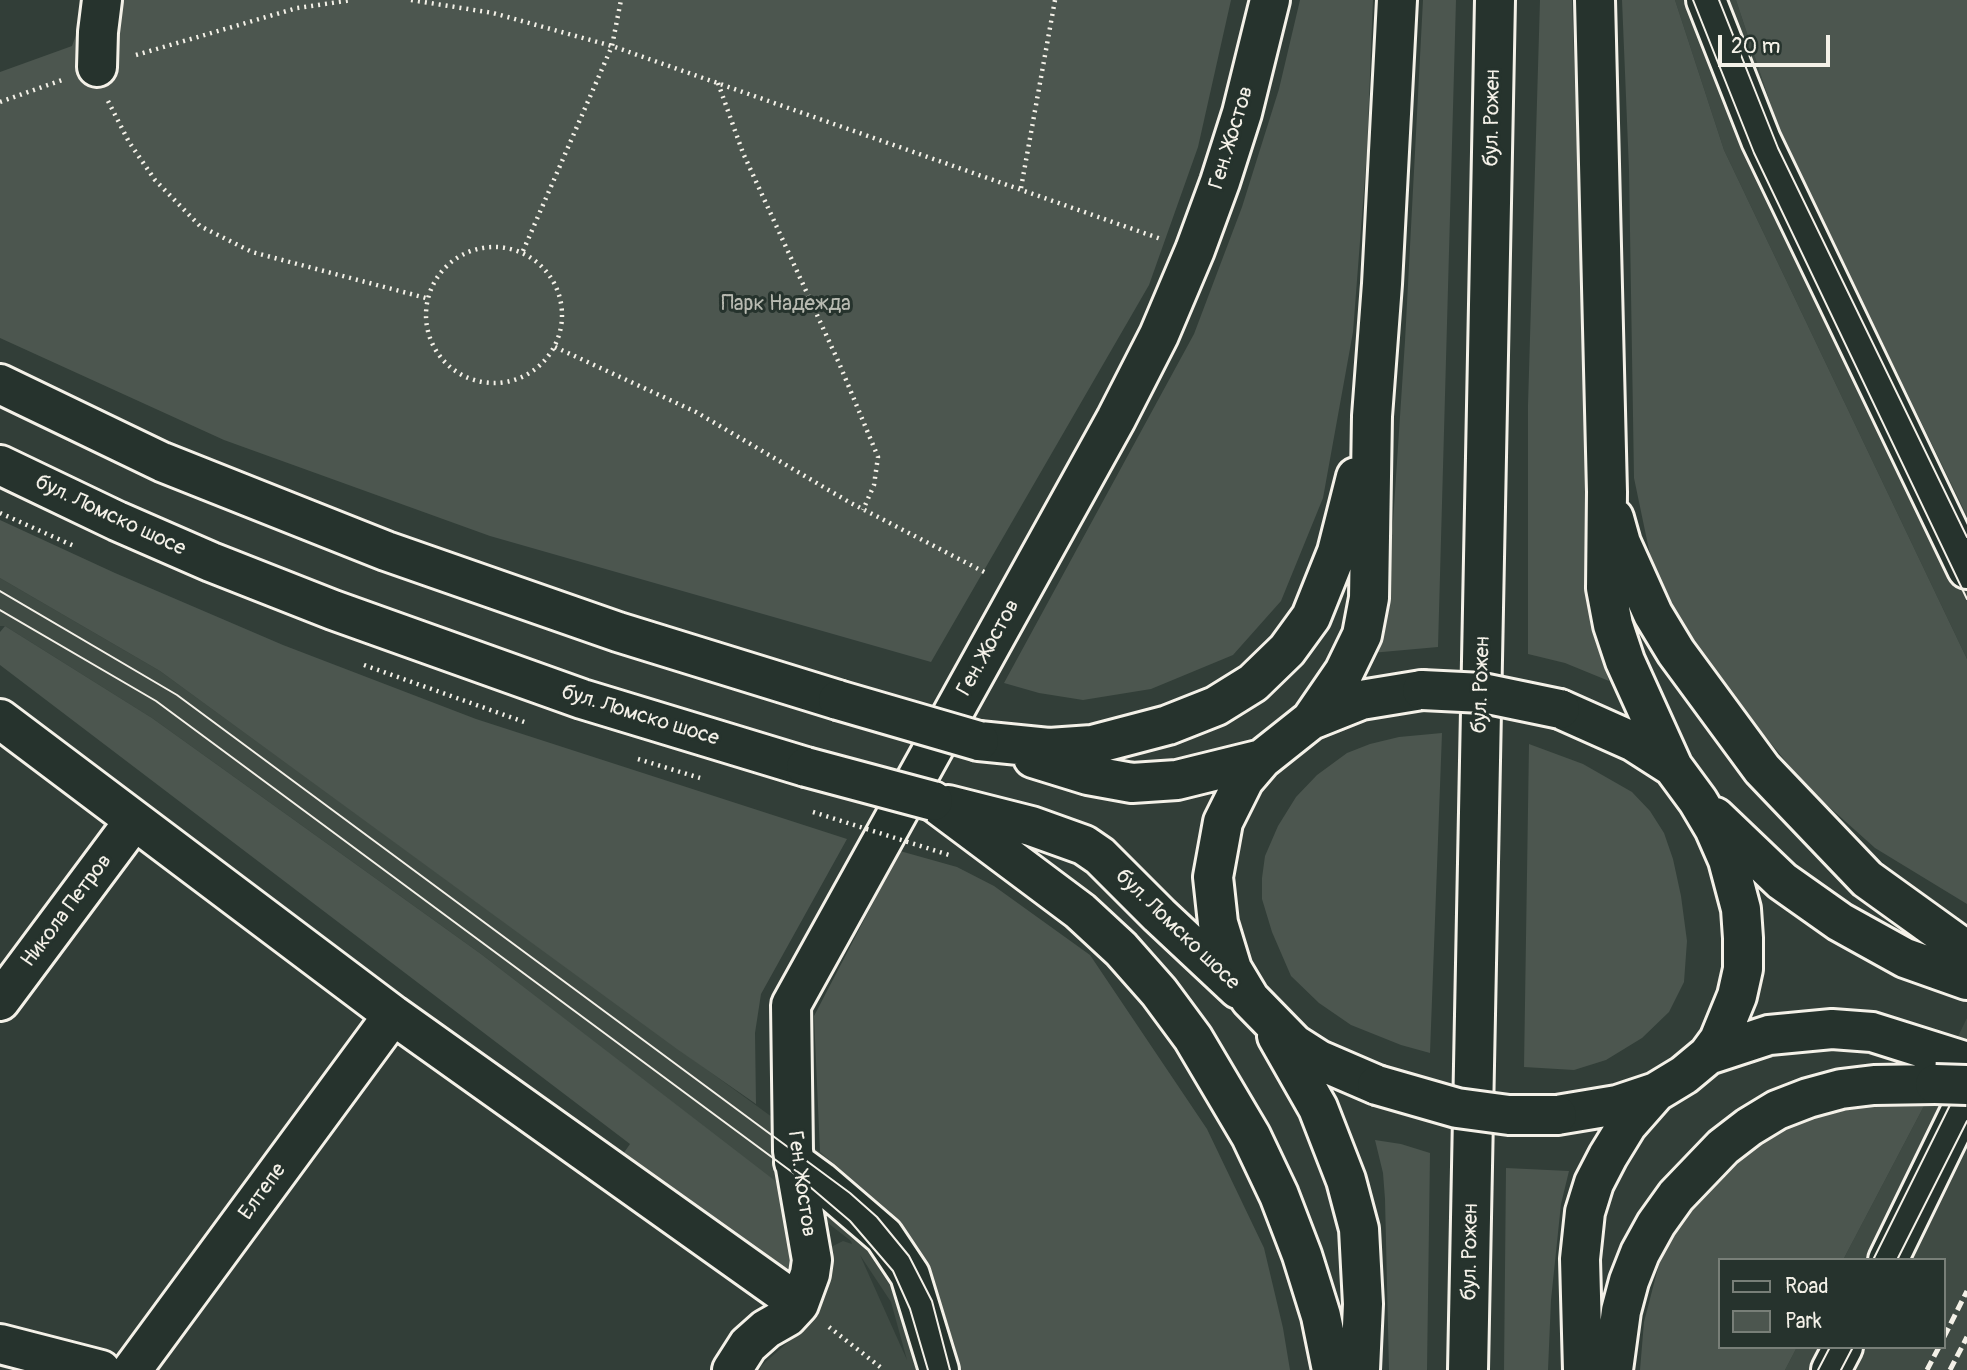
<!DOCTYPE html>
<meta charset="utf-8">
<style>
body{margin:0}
#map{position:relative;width:1967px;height:1370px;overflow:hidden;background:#323e38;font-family:Pangolin,sans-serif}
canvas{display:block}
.legend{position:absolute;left:1718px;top:1258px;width:228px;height:91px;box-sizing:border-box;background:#26332d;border:2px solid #787f78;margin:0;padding:9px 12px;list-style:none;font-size:21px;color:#f4f1e8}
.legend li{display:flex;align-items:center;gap:14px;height:35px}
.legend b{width:35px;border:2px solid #787f78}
.scale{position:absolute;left:1718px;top:35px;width:112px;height:32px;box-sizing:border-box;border:4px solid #f4f1e8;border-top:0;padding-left:9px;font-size:21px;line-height:24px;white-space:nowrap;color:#f4f1e8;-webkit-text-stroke:5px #26332d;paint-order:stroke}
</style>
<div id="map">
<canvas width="1967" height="1370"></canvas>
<ul class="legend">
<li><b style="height:9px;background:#26332d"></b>Road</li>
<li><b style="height:19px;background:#4c564f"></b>Park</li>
</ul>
<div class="scale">20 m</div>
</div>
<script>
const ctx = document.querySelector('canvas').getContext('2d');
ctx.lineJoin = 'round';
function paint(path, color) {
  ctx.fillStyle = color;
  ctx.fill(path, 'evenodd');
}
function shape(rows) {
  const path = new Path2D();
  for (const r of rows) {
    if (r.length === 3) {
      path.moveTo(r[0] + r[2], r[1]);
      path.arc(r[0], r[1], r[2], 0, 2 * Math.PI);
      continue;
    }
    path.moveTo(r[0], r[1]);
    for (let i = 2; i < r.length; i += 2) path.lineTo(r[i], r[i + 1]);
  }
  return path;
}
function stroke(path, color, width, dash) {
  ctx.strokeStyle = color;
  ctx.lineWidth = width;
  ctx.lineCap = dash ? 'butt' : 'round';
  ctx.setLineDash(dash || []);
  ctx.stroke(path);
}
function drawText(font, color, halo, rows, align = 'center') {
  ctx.font = font + ' Pangolin,sans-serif';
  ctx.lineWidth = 6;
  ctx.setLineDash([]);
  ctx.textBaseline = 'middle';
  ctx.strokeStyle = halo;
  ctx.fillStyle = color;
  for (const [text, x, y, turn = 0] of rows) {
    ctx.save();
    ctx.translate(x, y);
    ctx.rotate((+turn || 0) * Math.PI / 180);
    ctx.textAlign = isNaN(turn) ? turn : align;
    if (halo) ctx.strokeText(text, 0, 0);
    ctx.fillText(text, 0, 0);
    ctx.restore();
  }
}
const built = shape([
 [1675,0,1736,0,1780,133,1967,516,1967,659,1724,150],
 [0,578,160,671,820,1152,890,1212,930,1271,955,1346,958,1370,760,1370,761,1366,813,1320,826,1295,831,1247,843,1241,852,1244,851,1241,481,954,152,718,5,626,0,626],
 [860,1255,891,1302,907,1360],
 [1967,1018,1967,1370,1785,1370,1797,1347,1944,1347,1944,1260,1843,1260,1925,1104]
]);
const green = shape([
 [89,0,1231,0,1198,147,1149,285,931,662,490,536,224,440,0,338,0,72,72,46],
 [1300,0,1373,0,1367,151,1353,332,1323,498,1281,601,1233,655,1151,689,1083,700,1039,693,1004,683,1194,334,1242,207,1279,89],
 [1423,0,1456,0,1438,647,1371,653,1380,632,1393,522,1405,341],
 [1540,0,1572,0,1585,372,1589,594,1591,624,1609,681,1565,663,1528,654,1528,405],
 [1622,0,1675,0,1724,150,1967,659,1967,904,1875,848,1807,787,1735,700,1658,593,1634,478,1629,170],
 [1736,0,1967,0,1967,516,1780,133],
 [0,520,115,573,283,645,476,719,847,839,761,994,755,1033,756,1104,677,1049,160,671,0,578],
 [5,626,152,718,481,954,787,1190,800,1270,790,1287,616,1164,630,1144,0,665,0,632],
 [1442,733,1430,1053,1401,1045,1351,1025,1319,1003,1291,976,1272,932,1262,899,1262,878,1265,856,1278,826,1296,797,1317,775,1347,753,1370,744,1399,737],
 [1529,744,1583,764,1632,792,1650,811,1664,833,1673,859,1681,896,1687,941,1684,982,1669,1012,1642,1038,1606,1060,1574,1070,1524,1067],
 [900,851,957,867,994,886,1090,955,1207,1129,1264,1248,1283,1328,1290,1370,958,1370,955,1346,930,1271,890,1212,820,1152,814,1016],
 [1889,1104,1925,1104,1843,1260,1720,1260,1720,1347,1797,1347,1785,1370,1640,1370,1644,1322,1659,1264,1684,1214,1715,1179,1759,1145,1801,1120,1860,1107],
 [1375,1140,1401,1144,1430,1153,1427,1370,1389,1370,1385,1199,1383,1173],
 [1506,1168,1569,1171,1561,1204,1551,1300,1548,1370,1504,1370]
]);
const path = shape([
 [411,0,493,13,612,46,1161,239],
 [136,55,297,8,352,0],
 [718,83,743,153,839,363,878,457,874,485,863,510],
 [108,101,129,142,155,180,200,226,252,252,426,298],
 [0,102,62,80],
 [1021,188,1055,0],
 [494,315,68],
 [523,251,612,46,621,0],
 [555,347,696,412,849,502,988,574],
 [0,513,74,546],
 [364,665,527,723],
 [638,759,700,778],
 [829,1327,884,1370]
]);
const minor = shape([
 [1706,0,1761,140,1967,569],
 [97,67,98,32,102,0],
 [0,719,393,1015,799,1304],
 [0,1001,134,821],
 [794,1162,820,1181,884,1236,910,1275,939,1370],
 [1888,1260,1964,1104],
 [0,1344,101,1370],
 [132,1370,393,1015],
 [732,1370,748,1345,766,1329,787,1317,799,1304,810,1274,812,1260,793,1151,791,1005,1116,419,1159,335,1195,250,1220,182,1242,113,1270,0],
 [1831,1370,1843,1347]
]);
const major = shape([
 [1595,0,1607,492,1606,588,1613,625,1625,661,1673,767],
 [0,384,162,462,386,551,618,632,838,700],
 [0,465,117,521,211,562,333,610,582,699,806,767],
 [1614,518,1621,543,1653,614,1676,652,1762,769,1867,879,1967,951],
 [1311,720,1344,672,1362,635,1369,598,1372,416,1382,284,1397,0],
 [979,741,1049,748,1092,745,1168,725,1216,706,1253,683,1287,650,1311,617,1337,552,1356,477],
 [1033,758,1088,775,1132,783,1177,780,1262,759],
 [933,801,1080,911,1121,949,1159,992,1193,1038,1251,1136,1279,1195,1302,1255,1321,1316,1332,1370],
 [948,805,1031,826,1084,845,1100,856,1159,915,1238,989],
 [1715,817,1782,881,1840,922,1905,958,1967,980],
 [1277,1036,1318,1108,1346,1180,1359,1229,1363,1304,1360,1370],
 [1708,1055,1769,1035,1832,1029,1872,1032,1967,1062],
 [1377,1085,1319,1060,1294,1044,1250,999,1232,969,1218,923,1213,877,1223,822,1244,780,1262,759,1311,720,1361,700,1422,690],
 [1557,1115,1617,1105,1656,1092,1684,1075,1708,1055,1719,1040,1737,996,1743,969,1743,938,1741,909,1728,860,1714,828,1698,801,1673,767,1634,742,1560,709],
 [1468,1370,1495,0],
 [1583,1370,1580,1259,1585,1212,1594,1183,1608,1156,1627,1125,1656,1092],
 [1613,1370,1621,1311,1629,1281,1640,1253,1656,1224,1676,1196,1723,1147,1749,1127,1777,1110,1808,1098,1841,1089,1874,1085,1935,1084]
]);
const tram = shape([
 [1693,0,1754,153,1967,599],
 [1719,0,1778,148,1967,537],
 [0,591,177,695,850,1193,877,1217,909,1256,932,1301,950,1370],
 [0,610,156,701,796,1175,850,1221,893,1271,910,1309,928,1370],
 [1873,1260,1951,1103],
 [1897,1260,1967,1121],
 [1818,1370,1830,1347],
 [1841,1370,1853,1347]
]);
const rail = shape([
 [1944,1337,1967,1291],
 [1927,1370,1939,1347],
 [1950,1370,1967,1337]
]);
const pathBridge = shape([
 [813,812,949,855]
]);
const majorBridge = shape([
 [1422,690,1483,693,1560,709],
 [838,700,979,741],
 [806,767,933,801],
 [1935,1084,1967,1085],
 [1377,1085,1457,1108,1509,1115,1557,1115]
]);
const streetNames = [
 ["бул. Рожен",1493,118,-89],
 ["Ген. Жостов",1232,138,-73],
 ["бул. Ломско шосе",110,516,25],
 ["Ген. Жостов",989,648,-61],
 ["бул. Рожен",1482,685,-88],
 ["бул. Ломско шосе",640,716,17],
 ["Никола Петров",67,911,-53],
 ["бул. Ломско шосе",1177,930,44],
 ["Ген. Жостов",801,1184,82],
 ["Елтепе",263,1192,-54],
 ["бул. Рожен",1471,1252,-89]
];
const parkNames = [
 ["Парк Надежда",786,305]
];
paint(built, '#404b44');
paint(green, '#4c564f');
stroke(minor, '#f4f1e8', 44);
stroke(major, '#f4f1e8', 44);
stroke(path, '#f4f1e8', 4.5, [2, 5]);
stroke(minor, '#26332d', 38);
stroke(major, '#26332d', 38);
stroke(tram, '#f4f1e8', 2);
stroke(rail, '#f4f1e8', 5, [10, 5]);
stroke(majorBridge, '#f4f1e8', 44, []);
stroke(pathBridge, '#f4f1e8', 4.5, [2, 5]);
stroke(majorBridge, '#26332d', 38);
drawText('21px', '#f4f1e8', '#26332d', streetNames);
drawText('21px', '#b9bbb2', '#26332d', parkNames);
</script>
